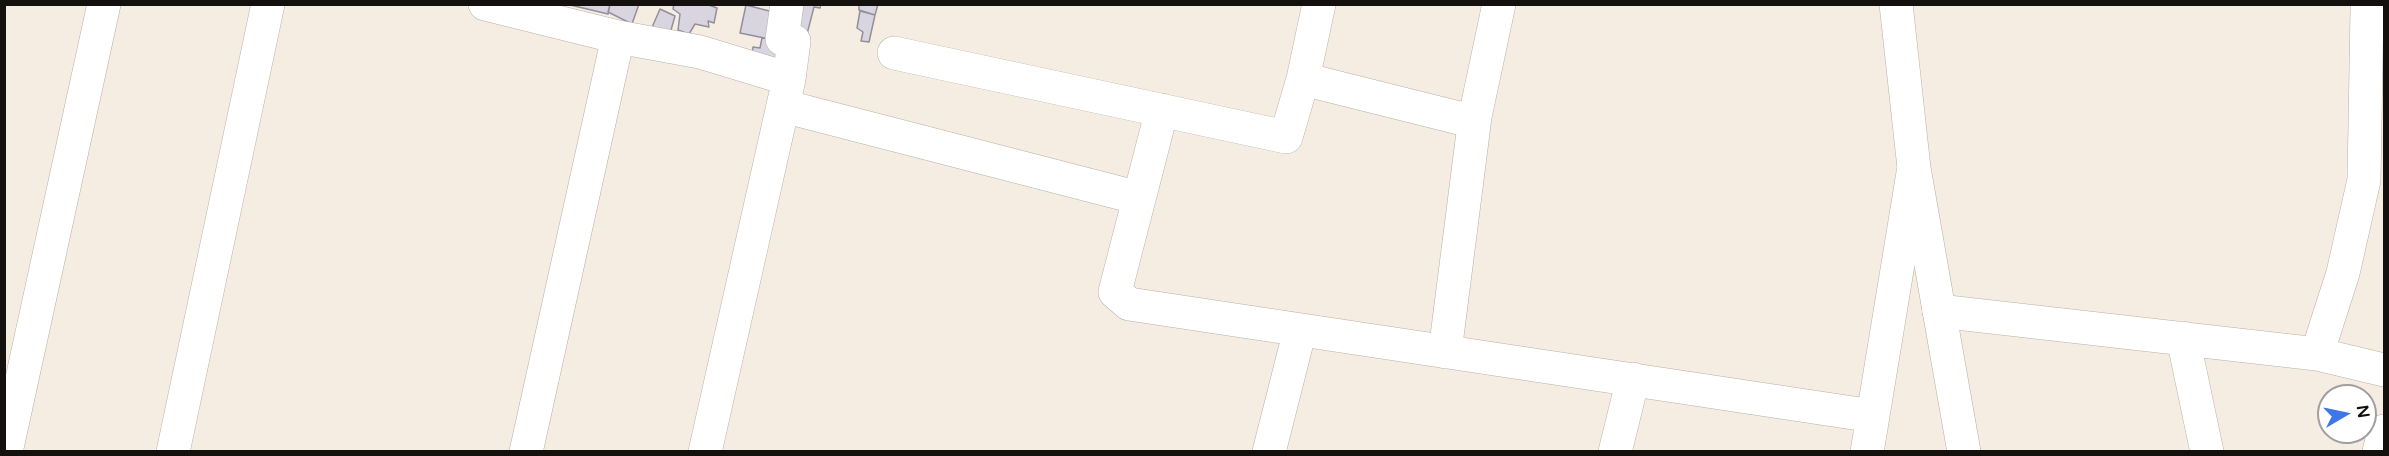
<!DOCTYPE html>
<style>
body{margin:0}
#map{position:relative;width:2389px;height:456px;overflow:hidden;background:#f5ede2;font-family:"Varela Round",sans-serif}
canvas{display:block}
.frame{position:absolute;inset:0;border:6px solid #13100d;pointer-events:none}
.north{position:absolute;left:2317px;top:384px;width:60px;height:60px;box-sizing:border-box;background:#fff;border:2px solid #a19f9e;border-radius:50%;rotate:81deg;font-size:16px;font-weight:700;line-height:24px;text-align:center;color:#13100d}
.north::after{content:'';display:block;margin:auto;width:21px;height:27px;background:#3e77e7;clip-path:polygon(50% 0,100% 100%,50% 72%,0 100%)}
</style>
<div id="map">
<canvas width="2389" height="456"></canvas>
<div class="frame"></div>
<div class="north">N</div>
</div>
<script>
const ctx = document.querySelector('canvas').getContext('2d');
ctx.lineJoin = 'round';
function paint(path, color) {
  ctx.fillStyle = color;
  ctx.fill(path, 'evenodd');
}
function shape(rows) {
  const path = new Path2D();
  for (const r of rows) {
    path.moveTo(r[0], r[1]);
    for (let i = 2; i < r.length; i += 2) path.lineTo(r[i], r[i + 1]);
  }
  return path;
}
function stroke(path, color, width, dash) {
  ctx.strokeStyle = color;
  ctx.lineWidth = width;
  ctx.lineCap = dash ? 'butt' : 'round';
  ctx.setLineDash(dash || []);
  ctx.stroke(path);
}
const building = shape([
 [566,4,610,4,608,14,566,4],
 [610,4,639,4,632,24,608,12,610,4],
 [674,4,706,4,717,8,714,23,708,21,709,27,695,24,689,34,678,30,680,14,673,9,674,4],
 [797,4,821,4,820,8,814,7,807,34,793,29,797,4],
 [859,4,878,4,875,15,859,10,859,4],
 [746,5,777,13,774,40,740,33,746,5],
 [660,9,675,16,669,37,650,32,660,9],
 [860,11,875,15,869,42,861,41,863,32,857,28,860,11],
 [762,38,771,39,783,69,751,61,753,47,760,48,762,38]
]);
const minor = shape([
 [485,4,618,37,700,52,789,79,794,41,782,39,787,4],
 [894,53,1286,137,1303,79,1319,4],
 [1303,79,1467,120,1475,117],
 [783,106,1139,198],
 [1162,110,1115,292,1129,304,1873,416],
 [1939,311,2317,354,2384,370],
 [2183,338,2207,452],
 [1445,352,1475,117,1499,4],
 [2317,354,2343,273,2364,180,2367,10],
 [6,452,104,4],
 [173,452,268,4],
 [526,452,618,37],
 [705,452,789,79],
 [1269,452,1300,330],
 [1615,452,1633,379],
 [1867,452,1913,173],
 [2379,452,2384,431]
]);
const secondary = shape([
 [1896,4,1914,168,1964,452]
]);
paint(building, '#d8d5e1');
stroke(building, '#938f9b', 1.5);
stroke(minor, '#b8b0a5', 34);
stroke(secondary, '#b8b0a5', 34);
stroke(minor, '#fff', 33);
stroke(secondary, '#fff', 33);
</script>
